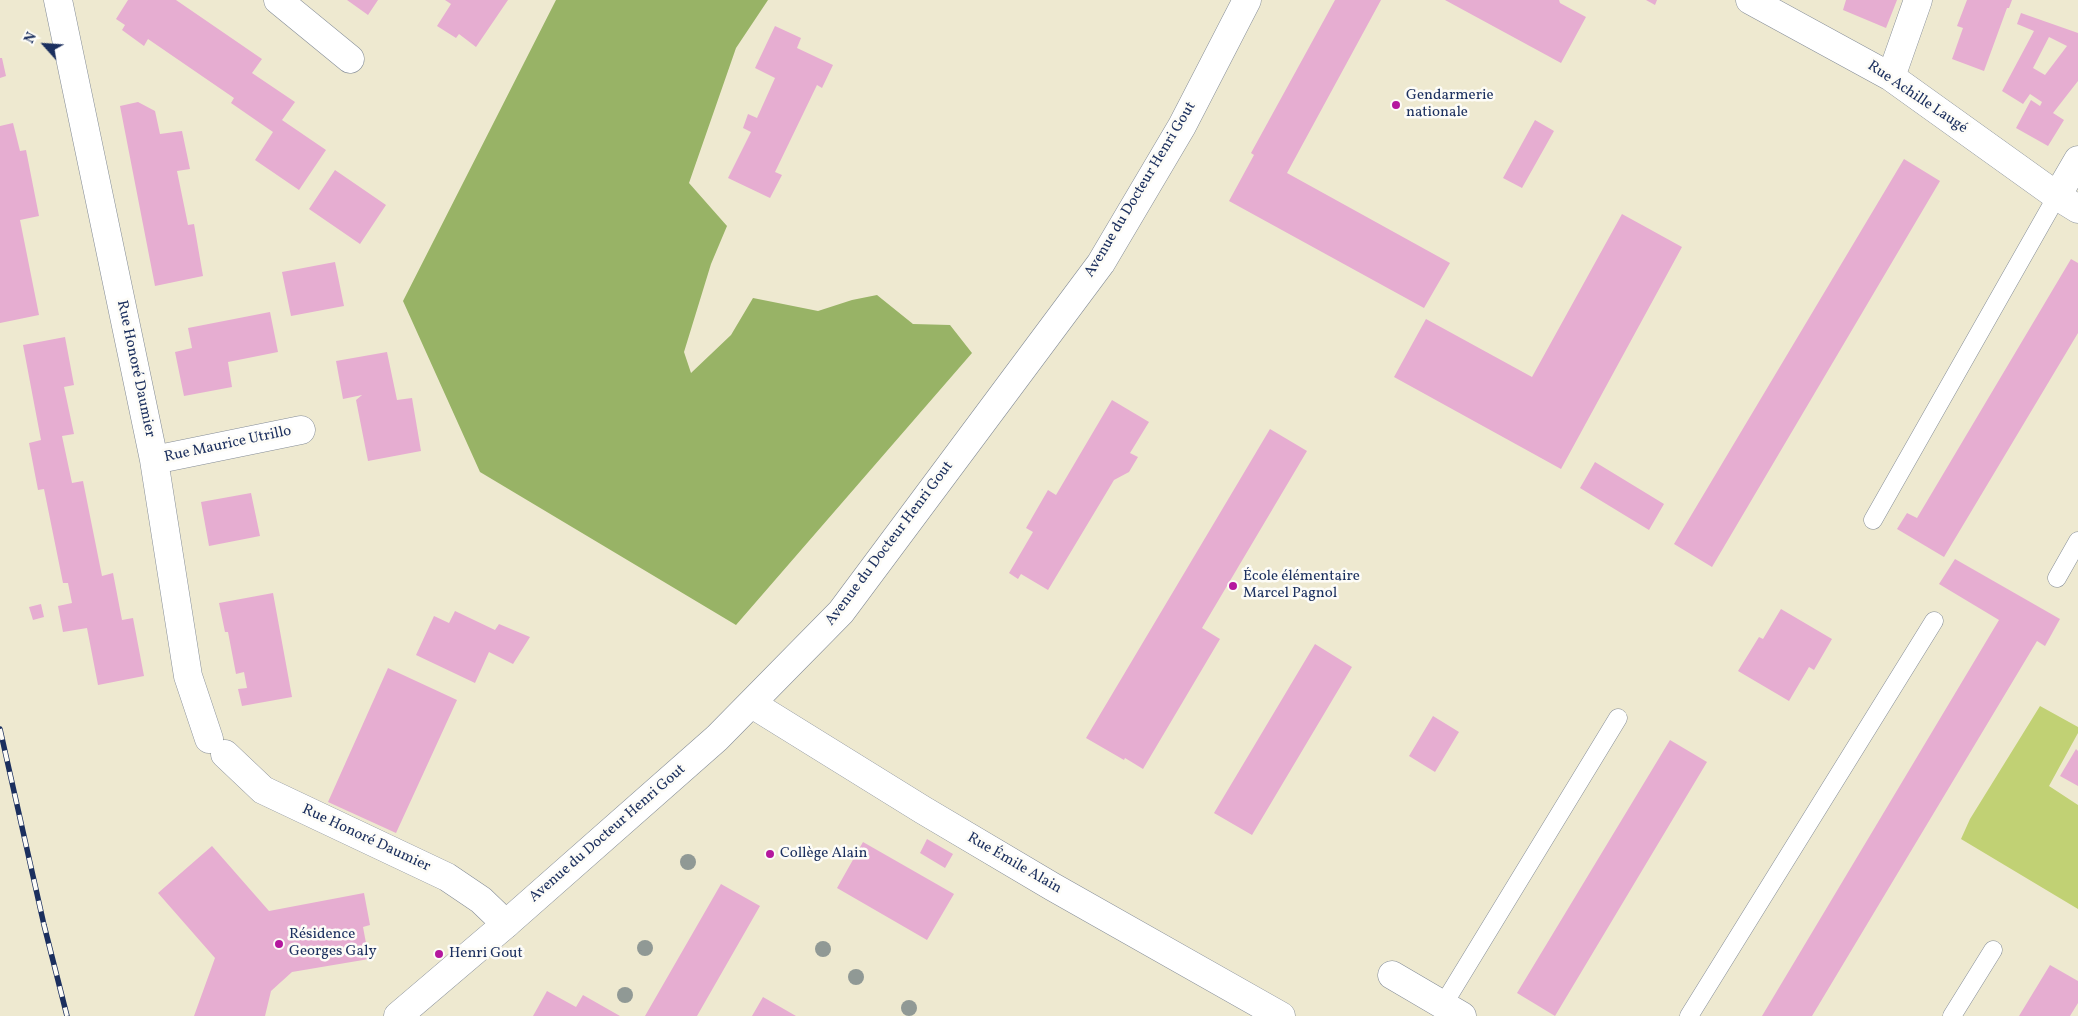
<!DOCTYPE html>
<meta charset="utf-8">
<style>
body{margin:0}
#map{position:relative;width:2078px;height:1016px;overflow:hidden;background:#eee9d0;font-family:Vollkorn,serif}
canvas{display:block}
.north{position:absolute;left:20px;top:20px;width:50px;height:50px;-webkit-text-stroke:4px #fdfcf7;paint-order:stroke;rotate:296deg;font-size:14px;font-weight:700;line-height:20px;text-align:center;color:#1b2f5e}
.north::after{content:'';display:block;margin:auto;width:18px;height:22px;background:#1b2f5e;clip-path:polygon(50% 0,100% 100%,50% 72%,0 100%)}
</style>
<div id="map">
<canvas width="2078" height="1016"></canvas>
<div class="north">N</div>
</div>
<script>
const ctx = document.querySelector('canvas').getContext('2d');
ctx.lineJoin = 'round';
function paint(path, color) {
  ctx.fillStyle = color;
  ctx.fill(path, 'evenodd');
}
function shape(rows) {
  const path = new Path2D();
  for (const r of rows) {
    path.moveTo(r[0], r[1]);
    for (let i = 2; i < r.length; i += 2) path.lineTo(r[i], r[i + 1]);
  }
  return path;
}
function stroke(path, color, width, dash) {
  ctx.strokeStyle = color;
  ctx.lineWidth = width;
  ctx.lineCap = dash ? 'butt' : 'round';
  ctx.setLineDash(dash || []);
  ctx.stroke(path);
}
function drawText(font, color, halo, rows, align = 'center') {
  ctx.font = font + ' Vollkorn,serif';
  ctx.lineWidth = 5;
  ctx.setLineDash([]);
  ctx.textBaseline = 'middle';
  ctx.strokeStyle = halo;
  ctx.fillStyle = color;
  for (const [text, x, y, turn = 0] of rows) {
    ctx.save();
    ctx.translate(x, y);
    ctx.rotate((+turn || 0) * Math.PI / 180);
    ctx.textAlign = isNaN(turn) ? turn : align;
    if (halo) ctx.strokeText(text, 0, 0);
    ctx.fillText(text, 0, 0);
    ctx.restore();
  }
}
const green = shape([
 [2040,706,2078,727,2078,733,2049,786,2078,805,2078,909,1961,839,1970,819]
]);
const forest = shape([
 [556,0,768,0,736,48,689,183,727,226,711,264,684,352,691,373,731,335,753,298,818,311,852,300,877,295,913,324,950,325,972,353,736,625,480,472,403,301]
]);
const building = shape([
 [128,0,176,0,262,59,252,73,295,102,282,120,326,150,299,190,255,160,273,132,231,103,234,98,148,39,144,46,122,30,125,25,116,19],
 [347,0,378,0,368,15],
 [445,0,508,0,476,47,459,34,456,38,437,26,451,4],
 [1335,0,1381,0,1287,173,1450,263,1424,308,1229,201,1254,155,1251,153],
 [1445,0,1559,0,1560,3,1586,17,1561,63],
 [1646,0,1657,0,1655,5],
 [1846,0,1897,0,1886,28,1843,10],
 [1967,0,2012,0,2009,8,2007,8,1984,71,1952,59,1963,28,1957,26],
 [2021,13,2078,33,2078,81,2053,113,2064,120,2048,146,2016,128,2031,100,2040,106,2042,102,2030,94,2023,104,2002,91,2034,31,2017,24],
 [2049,37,2067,46,2045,75,2033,68],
 [775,26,801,38,797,48,833,65,822,88,817,85,775,172,782,175,770,198,728,178,751,132,743,128,748,114,757,118,775,78,755,68],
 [0,58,2,58,6,76,0,78],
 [138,102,155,111,160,134,182,131,190,169,177,171,188,225,194,224,203,276,155,286,120,106],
 [1535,120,1554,131,1522,188,1503,178],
 [13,123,20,151,26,150,39,216,20,220,39,315,0,323,0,126],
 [1904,159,1940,181,1712,567,1674,544],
 [335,170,386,205,360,244,309,209],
 [1622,214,1682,247,1561,469,1394,377,1426,319,1532,377],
 [2071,259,2078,263,2078,333,1944,557,1897,529,1907,513,1917,518],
 [335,262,344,306,291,316,282,272],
 [270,312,278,352,228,362,232,387,184,396,175,352,192,348,188,328],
 [65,337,74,385,64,387,74,434,62,436,72,483,83,481,102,576,113,573,122,620,133,618,144,676,98,685,87,628,63,632,58,606,72,603,68,583,63,583,44,489,38,490,29,443,41,440,23,345],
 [387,352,397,400,412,398,421,451,368,461,356,400,362,395,343,399,336,361],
 [1112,400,1149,422,1130,453,1138,457,1129,472,1114,480,1048,590,1021,574,1018,579,1009,573,1033,532,1026,528,1048,490,1056,495],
 [1270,429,1307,451,1202,628,1220,639,1143,769,1125,758,1124,760,1086,738],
 [1595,462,1664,504,1649,530,1580,488],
 [251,493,260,536,209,546,201,502],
 [1955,559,2060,619,2045,646,2037,641,1812,1016,1762,1016,1999,620,1939,584],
 [273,593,292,697,242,706,238,689,247,688,244,672,236,674,228,632,225,632,219,603],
 [41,604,44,617,33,620,29,607],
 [1781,609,1832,639,1814,670,1809,667,1789,701,1738,671,1759,637,1763,639],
 [455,611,495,630,499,624,530,637,513,664,489,652,475,683,416,655,434,616,449,623],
 [1315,644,1352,667,1252,835,1214,813],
 [388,668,457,700,396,833,328,802],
 [1433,716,1459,732,1435,772,1409,756],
 [1670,740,1707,762,1555,1016,1517,993],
 [2076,749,2078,751,2078,786,2060,776],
 [927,839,953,854,945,868,920,853],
 [863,842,954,894,927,940,837,888],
 [212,846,269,911,364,893,370,925,363,927,369,959,292,972,271,991,265,1016,194,1016,215,958,158,893],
 [721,884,760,906,697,1016,645,1016],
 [2050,965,2078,981,2078,1003,2070,1016,2019,1016],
 [547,991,576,1007,583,995,620,1016,533,1016],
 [763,997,796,1016,752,1016]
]);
const service = shape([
 [1873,520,2057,196],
 [2057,578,2078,541],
 [1443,1005,1618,718],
 [1689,1016,1934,621],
 [1952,1016,1993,950]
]);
const minor = shape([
 [58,0,154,460,188,676,209,739],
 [278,0,350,59],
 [1750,0,1891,77,2057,196,2078,209],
 [1891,77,1918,0],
 [2057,196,2078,160],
 [154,460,301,430],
 [752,704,923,810,1053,887,1281,1016],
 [225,754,263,790,447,877,481,900,506,924],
 [1392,975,1462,1016]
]);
const secondary = shape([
 [398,1016,506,924,717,738,841,612,1101,263,1182,126,1247,0]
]);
const rail = shape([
 [0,729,44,925,67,1016]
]);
const trees = [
 [688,862],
 [645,948],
 [823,949],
 [856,977],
 [625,995],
 [909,1008]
];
const markers = [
 [1396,105,5,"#b5179e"],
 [1233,586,5,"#b5179e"],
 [770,854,5,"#b5179e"],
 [279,944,5,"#b5179e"],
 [439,954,5,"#b5179e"]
];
const poiNames = [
 ["Gendarmerie",1406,96],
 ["nationale",1406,113],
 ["École élémentaire",1243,577],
 ["Marcel Pagnol",1243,594],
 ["Collège Alain",780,854],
 ["Résidence",289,935],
 ["Georges Galy",289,952],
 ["Henri Gout",449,954]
];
const streetNames = [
 ["Rue Achille Laugé",1917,98,34],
 ["Avenue du Docteur Henri Gout",1141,190,-59],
 ["Rue Honoré Daumier",135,369,78],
 ["Rue Maurice Utrillo",228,445,-12],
 ["Avenue du Docteur Henri Gout",890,544,-53],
 ["Avenue du Docteur Henri Gout",608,834,-41],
 ["Rue Honoré Daumier",366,839,25],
 ["Rue Émile Alain",1014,864,30]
];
paint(green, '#c1d174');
paint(forest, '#98b366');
paint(building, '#e6add1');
stroke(service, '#848c97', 19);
stroke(minor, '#848c97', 29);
stroke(secondary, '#848c97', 29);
stroke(service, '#fff', 18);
stroke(minor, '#fff', 28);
stroke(secondary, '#fff', 28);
stroke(rail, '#1b2f5e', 5.5);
stroke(rail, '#fdfcf7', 4, [11]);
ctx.fillStyle = '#909995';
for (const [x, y] of trees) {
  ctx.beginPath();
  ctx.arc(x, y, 8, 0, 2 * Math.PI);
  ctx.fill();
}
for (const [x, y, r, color] of markers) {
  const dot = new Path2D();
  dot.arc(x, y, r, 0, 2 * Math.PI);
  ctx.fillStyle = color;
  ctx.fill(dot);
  stroke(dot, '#fdfcf7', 2);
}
drawText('15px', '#1b2f5e', '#fdfcf7', poiNames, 'left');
drawText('15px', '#1b2f5e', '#fdfcf7', streetNames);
</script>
